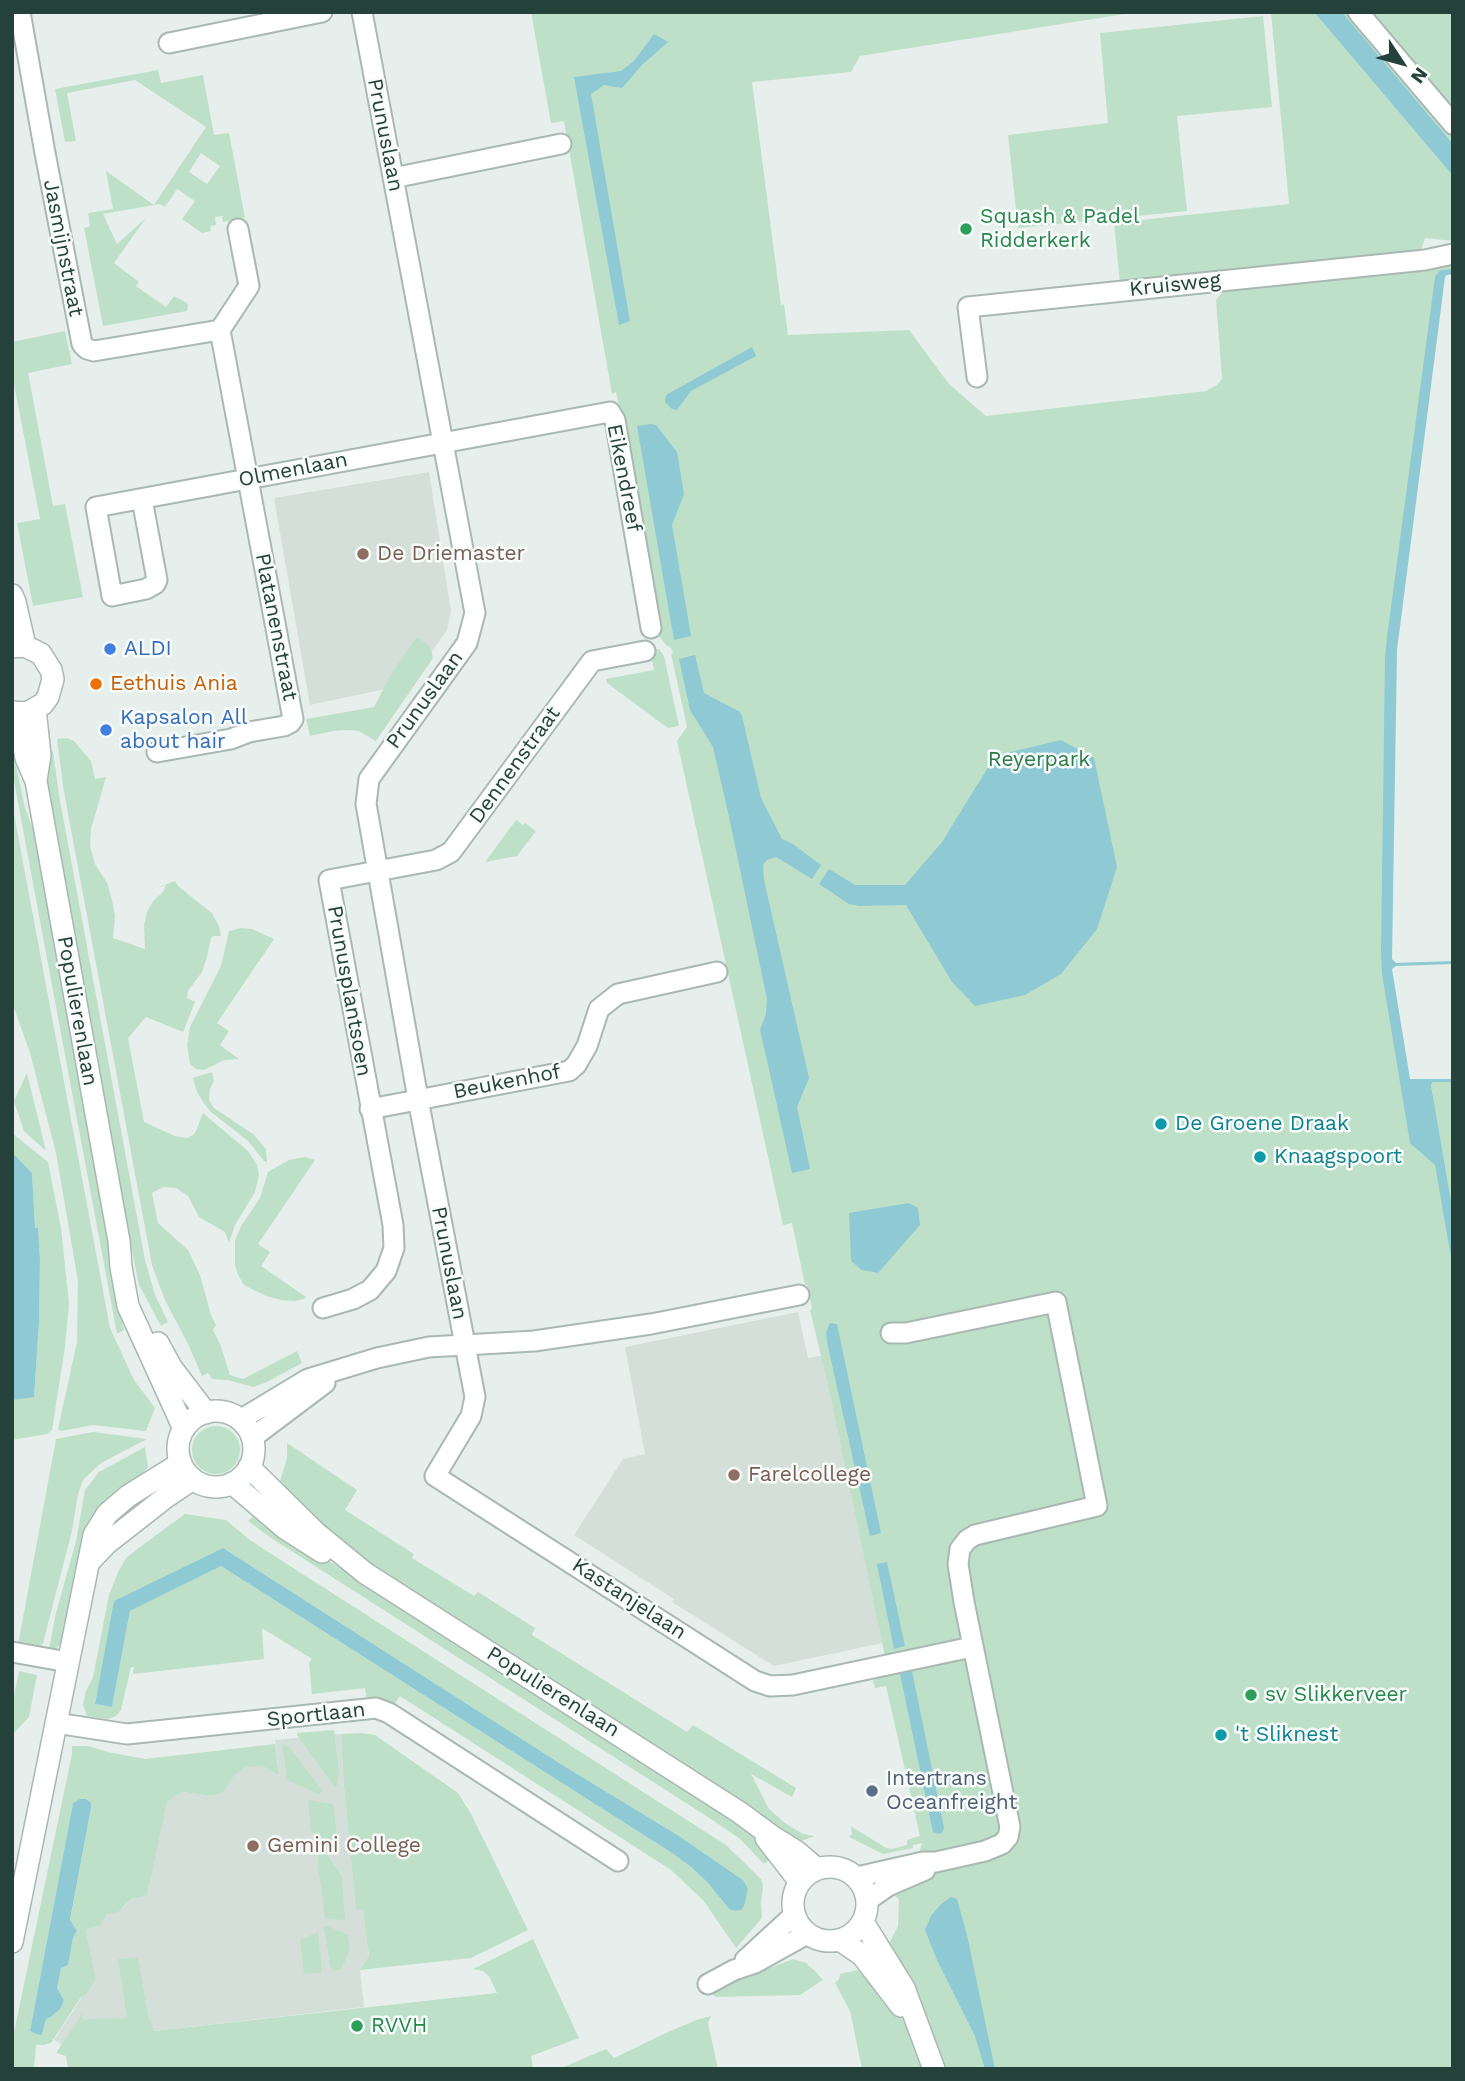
<!DOCTYPE html>
<style>
body{margin:0}
#map{position:relative;width:1465px;height:2081px;overflow:hidden;background:#e6efeb;font-family:"Work Sans",sans-serif}
canvas{display:block}
.frame{position:absolute;inset:0;border:14px solid #24423a;pointer-events:none}
.north{position:absolute;left:1367px;top:28px;width:70px;height:70px;-webkit-text-stroke:5px #f7fbf9;paint-order:stroke;rotate:126deg;font-size:19px;font-weight:700;line-height:28px;text-align:center;color:#24423a}
.north::after{content:'';display:block;margin:auto;width:24px;height:32px;background:#24423a;clip-path:polygon(50% 0,100% 100%,50% 72%,0 100%)}
</style>
<div id="map">
<canvas width="1465" height="2081"></canvas>
<div class="frame"></div>
<div class="north">N</div>
</div>
<script>
const ctx = document.querySelector('canvas').getContext('2d');
ctx.lineJoin = 'round';
function paint(path, color) {
  ctx.fillStyle = color;
  ctx.fill(path, 'evenodd');
}
function shape(rows) {
  const path = new Path2D();
  for (const r of rows) {
    if (r.length === 3) {
      path.moveTo(r[0] + r[2], r[1]);
      path.arc(r[0], r[1], r[2], 0, 2 * Math.PI);
      continue;
    }
    path.moveTo(r[0], r[1]);
    for (let i = 2; i < r.length; i += 2) path.lineTo(r[i], r[i + 1]);
  }
  return path;
}
function stroke(path, color, width, dash) {
  ctx.strokeStyle = color;
  ctx.lineWidth = width;
  ctx.lineCap = dash ? 'butt' : 'round';
  ctx.setLineDash(dash || []);
  ctx.stroke(path);
}
function drawText(font, color, halo, rows, align = 'center') {
  ctx.font = font + ' "Work Sans",sans-serif';
  ctx.lineWidth = 5;
  ctx.setLineDash([]);
  ctx.textBaseline = 'middle';
  ctx.strokeStyle = halo;
  ctx.fillStyle = color;
  for (const [text, x, y, turn = 0] of rows) {
    ctx.save();
    ctx.translate(x, y);
    ctx.rotate((+turn || 0) * Math.PI / 180);
    ctx.textAlign = isNaN(turn) ? turn : align;
    if (halo) ctx.strokeText(text, 0, 0);
    ctx.fillText(text, 0, 0);
    ctx.restore();
  }
}
const built = shape([
 [429,472,451,611,447,630,409,684,310,705,274,498],
 [798,1312,808,1358,830,1354,892,1641,774,1666,672,1602,674,1599,574,1535,623,1459,645,1454,625,1347],
 [341,1734,344,1788,356,1909,363,1908,369,1957,360,1970,364,2007,153,2031,147,2015,80,2021,63,2045,54,2040,82,1997,86,1995,96,1979,86,1930,101,1925,107,1914,124,1907,131,1899,147,1894,166,1802,182,1792,212,1796,223,1793,234,1776,244,1768,262,1766,279,1775,275,1740]
]);
const green = shape([
 [531,12,1137,12,860,56,851,72,752,82,781,305,784,304,788,335,909,330,949,384,986,416,1206,391,1217,385,1222,379,1216,300,1227,287,1398,269,1403,274,1453,261,1453,269,1440,270,1391,647,1386,947,1404,1077,1438,1164,1453,1250,1453,2069,943,2069,889,1944,898,1926,899,1899,895,1896,894,1894,911,1881,922,1843,913,1845,913,1848,883,1854,849,1837,852,1834,851,1826,886,1848,892,1849,907,1845,907,1840,920,1836,886,1686,875,1688,873,1681,877,1677,888,1671,829,1389,810,1310,812,1309,807,1285,805,1285,792,1223,783,1225,677,741,687,727,671,654,673,653,671,648,666,645,658,635,656,626,619,405,616,392,612,394,564,121,551,123],
 [1271,12,1314,12,1453,176,1453,241,1425,238,1420,253,1120,283,1114,223,1289,204],
 [1342,12,1350,12,1453,133,1453,144],
 [1367,12,1453,12,1453,114],
 [1263,16,1272,107,1177,116,1187,211,1018,228,1008,135,1108,123,1100,33],
 [158,70,161,83,203,75,214,135,229,133,245,218,223,222,222,216,215,217,216,225,210,226,211,231,202,233,182,219,195,201,177,189,165,207,160,204,103,214,117,244,146,218,114,263,139,282,136,286,166,307,174,296,187,303,188,306,187,311,103,326,84,228,90,226,88,213,113,209,106,171,154,205,206,127,135,80,67,93,76,141,65,142,55,89],
 [201,153,220,166,207,184,189,172],
 [65,331,72,364,28,373,53,506,65,504,83,597,33,606,17,523,40,519,12,374,12,342],
 [416,638,424,642,431,649,433,658,376,741,359,731,348,730,333,731,310,736,306,719,374,707,390,676],
 [659,649,664,656,679,726,668,728,607,683,606,679,654,670,650,650],
 [67,738,74,741,91,761,95,779,106,777,91,829,90,846,95,864,107,883,112,900,115,916,113,938,145,949,144,925,147,912,153,901,163,892,166,885,156,888,175,881,179,887,212,913,219,926,221,936,213,936,211,938,207,957,202,972,188,991,187,998,195,1002,183,1032,146,1017,128,1038,144,1122,175,1136,187,1138,193,1135,196,1131,203,1113,248,1151,257,1165,259,1175,255,1192,235,1225,229,1243,225,1232,199,1217,188,1196,176,1188,163,1187,152,1193,158,1223,188,1250,200,1275,211,1315,216,1325,213,1330,220,1344,230,1375,243,1379,297,1351,302,1363,267,1382,253,1387,228,1380,212,1379,208,1373,202,1376,188,1344,165,1300,152,1265,64,792,57,739],
 [53,751,59,795,145,1260,155,1295,168,1322,161,1326,139,1285,122,1201,50,808,46,752],
 [12,761,15,761,25,808,37,839,114,1254,117,1303,124,1330,117,1334,35,894,12,770],
 [12,803,110,1328,134,1380,155,1408,146,1431,93,1425,61,1431,58,1429,77,1342,78,1281,56,1153,30,1053,12,1002],
 [516,820,523,825,525,823,536,831,517,856,485,862],
 [241,928,252,929,274,939,217,1023,229,1031,220,1045,239,1059,224,1060,204,1070,196,1069,190,1064,187,1045,190,1027,221,966,229,931],
 [212,1072,214,1081,210,1089,209,1100,214,1108,253,1134,266,1149,267,1162,270,1163,264,1161,248,1141,211,1112,203,1102,197,1092,193,1078],
 [27,1073,46,1151,24,1131,14,1101],
 [1433,1082,1453,1082,1453,1212,1431,1085],
 [12,1133,48,1162,61,1228,69,1303,65,1347,52,1430,47,1434,12,1440,12,1400,34,1396,39,1323,40,1259,38,1228,35,1228,32,1173,12,1152],
 [305,1157,315,1160,258,1244,270,1252,261,1266,306,1297,304,1299,295,1301,281,1300,266,1296,244,1285,238,1275,235,1265,235,1240,241,1226,260,1198,268,1172,289,1160],
 [216,1450,24],
 [93,1432,147,1439,101,1463,83,1480,78,1494,72,1531,43,1643,36,1648,18,1645,56,1439],
 [287,1443,357,1490,345,1510,414,1554,412,1558,474,1596,478,1592,535,1628,532,1635,687,1732,693,1725,796,1788,792,1797,751,1774,769,1809,785,1823,803,1834,815,1836,801,1841,796,1838,793,1841,347,1552,280,1492,285,1485,280,1481,287,1458],
 [145,1447,148,1468,143,1472,147,1478,84,1541,79,1555,63,1641,55,1650,49,1649,56,1613,76,1541,85,1490,99,1472],
 [257,1513,273,1525,737,1822,774,1856,764,1864,740,1839,711,1819,271,1538,248,1521],
 [185,1514,226,1520,250,1540,290,1566,726,1845,761,1879,763,1885,761,1903,762,1918,736,1948,703,1900,671,1870,400,1696,393,1706,367,1700,365,1688,312,1694,309,1663,312,1659,262,1628,264,1659,133,1674,134,1667,131,1667,121,1710,116,1716,108,1719,87,1716,83,1705,86,1691,93,1677,109,1595,118,1572,126,1558,136,1550],
 [223,1548,564,1766,679,1836,743,1880,744,1906,740,1910,735,1911,729,1909,708,1883,691,1867,672,1853,221,1566,130,1611,112,1707,95,1704,115,1601],
 [19,1671,37,1675,29,1717,12,1735,12,1705],
 [334,1730,339,1772,337,1786,334,1786,297,1735,297,1733],
 [361,1733,375,1735,458,1793,471,1814,528,1930,471,1958,360,1970,369,1956,363,1909,356,1910,344,1788,341,1734],
 [282,1743,291,1749,322,1790,319,1794,287,1780],
 [275,1744,279,1775,262,1766,244,1768,234,1776,223,1793,212,1796,182,1792,167,1802,147,1895,131,1899,118,1912,107,1914,101,1925,86,1930,96,1979,86,1995,81,1997,51,2043,44,2045,36,2045,34,2069,12,2069,12,2042,72,1754,72,1746,88,1746,108,1752,145,1759],
 [73,1804,91,1808,70,1921,77,1931,73,1938,68,1965,61,1968,60,1974,57,1988,64,2000,61,2007,51,2017,46,2019,42,2035,30,2031],
 [308,1800,332,1804,334,1808,338,1845,335,1848,331,1848,311,1831],
 [321,1852,327,1855,342,1877,345,1920,325,1919,318,1865,318,1856],
 [327,1926,348,1935,350,1949,342,1968,337,1971,331,1969,324,1928],
 [318,1932,322,1972,304,1974,300,1940],
 [533,1939,579,2038,531,2056,533,2069,68,2069,66,2056,56,2053,83,2013,83,2020,127,2017,118,1959,138,1958,148,2015,154,2031,497,1993,489,1976,483,1971,473,1969],
 [793,1959,806,1963,815,1971,823,1980,800,1995,716,1997,711,1993,751,1971,770,1968],
 [858,1970,892,2001,910,2033,925,2069,862,2069,850,2011,835,1983,839,1979,840,1974],
 [711,2016,708,2023,718,2069,559,2069,606,2049,614,2058,670,2031,699,2019]
]);
const water = shape([
 [1314,12,1342,12,1453,144,1453,176],
 [654,34,668,42,642,65,622,88,604,85,591,94,630,321,619,325,574,77,621,71,634,61],
 [1453,269,1453,274,1447,275,1445,277,1397,650,1392,959,1396,963,1453,961,1453,964,1396,966,1392,969,1410,1079,1453,1079,1453,1082,1433,1082,1431,1085,1453,1212,1453,1269,1435,1165,1410,1143,1382,974,1381,953,1385,659,1387,637,1435,277,1440,270],
 [752,347,756,356,691,391,677,410,672,409,665,402,666,395],
 [651,424,656,425,677,452,684,494,672,525,691,636,674,640,637,426],
 [695,655,704,693,740,712,742,716,761,798,782,839,793,844,821,865,812,879,776,857,767,860,763,865,764,880,809,1078,797,1107,810,1169,792,1173,768,1065,760,1030,766,1014,767,999,728,812,713,747,690,710,679,659],
 [1061,740,1094,758,1117,867,1097,929,1061,974,1025,995,975,1006,952,982,906,905,860,906,849,904,819,884,829,869,855,885,905,885,942,842,992,761,998,755],
 [12,1152,32,1173,35,1228,38,1228,40,1259,39,1323,34,1397,12,1400],
 [909,1203,918,1208,920,1225,878,1273,862,1270,851,1261,849,1213],
 [830,1323,837,1324,881,1533,870,1536,827,1342,826,1333],
 [223,1548,564,1766,679,1836,743,1880,748,1889,744,1906,741,1910,735,1911,729,1909,708,1883,691,1867,672,1853,221,1566,130,1611,112,1707,95,1704,114,1601],
 [887,1562,905,1646,894,1649,877,1564],
 [912,1671,944,1828,942,1833,939,1834,933,1832,900,1674],
 [80,1799,86,1799,91,1803,91,1808,70,1920,77,1931,73,1938,68,1965,61,1968,60,1974,57,1988,64,2000,61,2008,51,2017,46,2019,42,2035,37,2034,30,2031,73,1803],
 [951,1897,957,1899,967,1935,995,2069,985,2069,975,2036,937,1960,925,1930,931,1916,941,1904]
]);
const minor = shape([
 [20,12,45,153,82,344,87,349,94,351,220,330],
 [362,12,475,613,467,643,369,779,366,804,418,1099,475,1397,471,1416,435,1476,755,1681,770,1686,793,1685,972,1647],
 [1358,12,1453,124],
 [169,43,322,12],
 [393,178,561,144],
 [977,377,968,307,1425,260,1453,254],
 [142,499,157,580,155,584,146,589,112,596,96,507,610,412,615,420,651,628],
 [157,752,231,739,249,732,284,726,290,723,293,719,220,330,249,286,238,229],
 [370,1109,569,1071,576,1065,587,1046,599,1009,618,994,717,972],
 [323,1308,353,1299,370,1290,386,1271,394,1248,393,1225,329,880,436,860,451,852,592,661,645,651],
 [240,1420,308,1379,377,1358,429,1347,534,1341,651,1324,799,1295],
 [252,1438,325,1383],
 [12,1652,68,1662],
 [56,1723,127,1734,376,1708,389,1713,618,1861],
 [857,1877,923,1862,936,1862,985,1851,1002,1844,1008,1837,1010,1827,964,1602,958,1564,960,1549,967,1540,975,1535,1097,1506,1056,1302,906,1333,891,1333],
 [868,1900,888,1886,925,1870],
 [745,1960,794,1915],
 [708,1984,734,1970,755,1963,807,1934]
]);
const tertiary = shape([
 [12,595,15,602,25,646],
 [12,647,25,646,41,654,51,670,53,679,48,697,43,704,27,713,12,712],
 [35,709,40,755,36,780],
 [18,714,26,758,36,781,119,1241,121,1267,128,1306,184,1429],
 [158,1343,171,1367,206,1413],
 [216,1449,38],
 [249,1467,315,1532,365,1573,739,1812,773,1837,797,1852,817,1869],
 [232,1483,286,1529,322,1552],
 [90,1561,106,1544,166,1497,193,1479],
 [766,1838,800,1882],
 [830,1904,37],
 [863,1922,904,1988,934,2069],
 [840,1940,862,1955,901,2006],
 [12,1942,94,1535,107,1514,128,1496,181,1463]
]);
const markers = [
 [966,229,7,"#2e9e5b"],
 [363,554,7,"#8d6e63"],
 [110,649,7,"#3f7fe0"],
 [96,684,7,"#e8710a"],
 [106,730,7,"#3f7fe0"],
 [1161,1124,7,"#0f9aa8"],
 [1260,1157,7,"#0f9aa8"],
 [734,1475,7,"#8d6e63"],
 [1251,1695,7,"#2e9e5b"],
 [1221,1735,7,"#0f9aa8"],
 [872,1791,7,"#5c6f8a"],
 [253,1846,7,"#8d6e63"],
 [357,2026,7,"#2e9e5b"]
];
const streetNames = [
 ["Prunuslaan",385,135,79],
 ["Jasmijnstraat",63,248,79],
 ["Kruisweg",1175,285,-6],
 ["Olmenlaan",293,470,-11],
 ["Eikendreef",624,478,79],
 ["Platanenstraat",276,627,79],
 ["Prunuslaan",425,700,-54],
 ["Dennenstraat",515,765,-54],
 ["Prunusplantsoen",349,991,80],
 ["Populierenlaan",77,1011,80],
 ["Beukenhof",507,1082,-11],
 ["Prunuslaan",449,1263,79],
 ["Kastanjelaan",629,1599,33],
 ["Populierenlaan",553,1692,32],
 ["Sportlaan",316,1715,-6]
];
const leisureNames = [
 ["Squash & Padel",980,217],
 ["Ridderkerk",980,241],
 ["sv Slikkerveer",1265,1695],
 ["RVVH",371,2026]
];
const educationNames = [
 ["De Driemaster",377,554],
 ["Farelcollege",748,1475],
 ["Gemini College",267,1846]
];
const shopNames = [
 ["ALDI",124,649],
 ["Kapsalon All",120,718],
 ["about hair",120,742]
];
const foodNames = [
 ["Eethuis Ania",110,684]
];
const parkNames = [
 ["Reyerpark",1039,760]
];
const cultureNames = [
 ["De Groene Draak",1175,1124],
 ["Knaagspoort",1274,1157],
 ["'t Sliknest",1235,1735]
];
const serviceNames = [
 ["Intertrans",886,1779],
 ["Oceanfreight",886,1803]
];
paint(built, '#d4dfda');
paint(green, '#bfe0c8');
paint(water, '#8ec9d4');
stroke(minor, '#a8b8b2', 23);
stroke(tertiary, '#a8b8b2', 24);
stroke(minor, '#fff', 19);
stroke(tertiary, '#fff', 21);
for (const [x, y, r, color] of markers) {
  const dot = new Path2D();
  dot.arc(x, y, r, 0, 2 * Math.PI);
  ctx.fillStyle = color;
  ctx.fill(dot);
  stroke(dot, '#f7fbf9', 2.5);
}
drawText('21px', '#24423a', '#f7fbf9', streetNames);
drawText('21px', '#27864d', '#f7fbf9', leisureNames, 'left');
drawText('21px', '#785e54', '#f7fbf9', educationNames, 'left');
drawText('21px', '#366cbe', '#f7fbf9', shopNames, 'left');
drawText('21px', '#c56008', '#f7fbf9', foodNames, 'left');
drawText('21px', '#2d7a4b', '#f7fbf9', parkNames);
drawText('21px', '#0d838f', '#f7fbf9', cultureNames, 'left');
drawText('21px', '#4e5e75', '#f7fbf9', serviceNames, 'left');
</script>
